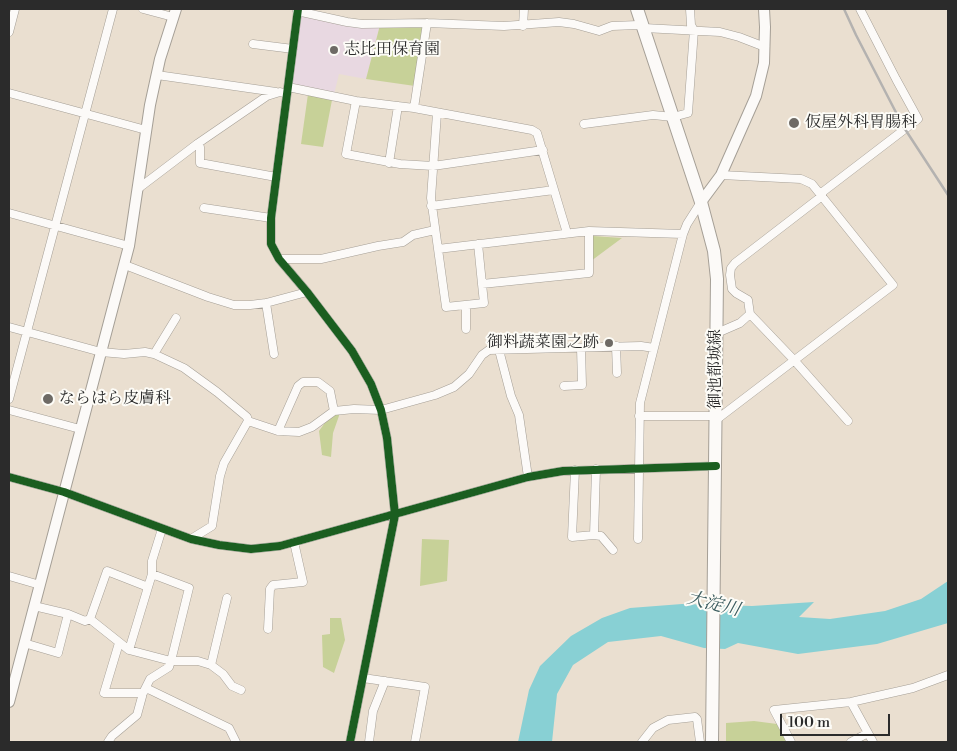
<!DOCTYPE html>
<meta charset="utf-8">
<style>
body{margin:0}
#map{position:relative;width:957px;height:751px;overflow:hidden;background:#eadfd0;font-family:"Libre Bodoni",serif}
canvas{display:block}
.frame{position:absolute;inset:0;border:10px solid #2b2b2b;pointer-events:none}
.scale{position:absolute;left:780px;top:714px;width:110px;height:22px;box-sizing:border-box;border:2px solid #2b2b2b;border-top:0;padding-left:6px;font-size:15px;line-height:18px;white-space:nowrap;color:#2b2b2b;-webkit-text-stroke:4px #fdfcf7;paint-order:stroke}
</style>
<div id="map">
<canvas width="957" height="751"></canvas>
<div class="frame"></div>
<div class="scale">100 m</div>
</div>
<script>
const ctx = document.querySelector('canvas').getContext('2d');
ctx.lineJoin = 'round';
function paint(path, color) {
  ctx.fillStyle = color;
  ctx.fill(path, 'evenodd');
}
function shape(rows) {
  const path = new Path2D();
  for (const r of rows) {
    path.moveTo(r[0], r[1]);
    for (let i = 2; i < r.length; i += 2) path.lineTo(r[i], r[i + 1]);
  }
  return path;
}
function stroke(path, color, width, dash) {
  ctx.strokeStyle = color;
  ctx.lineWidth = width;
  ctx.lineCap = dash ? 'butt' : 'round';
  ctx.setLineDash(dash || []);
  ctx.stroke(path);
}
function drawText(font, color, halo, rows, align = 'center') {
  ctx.font = font + ' "Libre Bodoni","Noto Serif JP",serif';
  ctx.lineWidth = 4;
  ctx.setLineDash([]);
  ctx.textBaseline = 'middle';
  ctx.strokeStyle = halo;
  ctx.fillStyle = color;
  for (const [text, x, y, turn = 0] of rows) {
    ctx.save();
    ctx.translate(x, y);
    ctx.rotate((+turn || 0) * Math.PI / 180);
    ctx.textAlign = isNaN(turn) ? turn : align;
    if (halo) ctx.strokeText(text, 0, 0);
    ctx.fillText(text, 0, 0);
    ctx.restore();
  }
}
const built = shape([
 [299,15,380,25,366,79,339,74,334,94,291,83]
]);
const green = shape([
 [423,24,424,27,415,86,366,79,380,25],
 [308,94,332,100,323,147,301,144],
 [593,236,622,238,591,261,591,238],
 [340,413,333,433,331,457,322,455,319,431,329,417],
 [422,539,449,540,447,581,420,586],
 [330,618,341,618,345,640,334,673,323,667,322,635,330,634],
 [754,721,777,724,788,742,726,742,726,723]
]);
const water = shape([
 [948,581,948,623,877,644,798,654,738,643,725,649,704,648,661,636,608,642,573,665,557,694,552,742,518,742,529,690,540,666,571,636,602,618,630,608,682,604,752,606,814,602,799,617,830,619,885,611,921,599]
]);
const minor = shape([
 [143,9,173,17],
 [298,9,271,218,271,244,279,259,307,292,352,351,371,384,381,410,387,438,395,515,350,742],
 [297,11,347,22,362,24,427,23,504,26,559,22,574,24,599,31,612,26,638,25,644,28,720,32,739,37,765,47],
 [523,26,524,9],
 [9,32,15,9],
 [253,44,293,49],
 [157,75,276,92],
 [288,87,356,101,414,108,532,130,537,133,567,233],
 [9,93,146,130],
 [356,101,346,154,400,164,433,166,543,150],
 [414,108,427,23],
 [437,113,431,198,438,249,589,231,683,234],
 [584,124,653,115,673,117,688,113,694,30,691,25,690,9],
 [197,144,200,147,200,163,276,177],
 [389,163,398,106],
 [139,188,197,144,267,96,280,92,287,94],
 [820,194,918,119,896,79,860,9],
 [822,196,735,263,731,268,730,275,732,289,736,293,748,300,750,314,794,360,848,421],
 [431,206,554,190],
 [204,208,271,218],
 [9,213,129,246],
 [478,244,482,284,589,273,589,231],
 [438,249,446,307,484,303,482,284],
 [279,259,321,259,378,246,403,242,413,235,435,230],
 [125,265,208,297,234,305,250,305,266,303,307,292],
 [266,303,274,354],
 [466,305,466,329],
 [9,327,101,352,124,354,145,352,154,354,184,368,217,392,247,417,248,421],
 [717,333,740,323,750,314],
 [616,346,617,373],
 [499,350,511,396,519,415,528,477],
 [154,354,176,318],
 [564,386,582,385,581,348],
 [9,399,113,9],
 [9,410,80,429],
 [639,416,716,416],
 [716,420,893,285,812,184,801,179,721,175],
 [278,431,298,386,303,382,318,382,330,391,334,411],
 [596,469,594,535,601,536,613,550],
 [575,470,572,537,594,535],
 [9,477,64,492,191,539,219,545,251,549,280,546,528,477,563,471,716,466],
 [191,539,212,526,220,476,224,463,248,421,278,431,299,432,312,427,334,411,354,409,381,410,435,395,454,387,469,374,482,355,489,350,641,346,654,348],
 [638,539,640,403,683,234,687,224,701,202],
 [9,576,40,585],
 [34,606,68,614,85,621,90,619,129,650,171,661,198,661,211,665,223,674,232,686,241,690],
 [90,619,107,571,148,587],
 [268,629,270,589,273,585,303,582,294,542],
 [24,643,58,653,68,614],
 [119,643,104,693,143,693],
 [129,650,152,574,152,561,162,529],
 [211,665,227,598],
 [363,678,425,687,415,742],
 [146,688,229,728,236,742],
 [851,702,873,742],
 [108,742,112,736,137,715,143,693,150,679,169,667,171,661,189,588,152,574],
 [369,742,373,711,385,681],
 [642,742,653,728,668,720,695,717,697,719,700,742],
 [791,742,774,710,851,702,913,688,948,675],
 [851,742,868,733]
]);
const tertiary = shape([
 [701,202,721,175,756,96,764,63,765,27,764,9],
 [9,702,129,246,150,105,160,59,176,9]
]);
const primary = shape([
 [637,9,701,202,714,251,717,279,712,742]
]);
const rail = shape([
 [844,9,856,35,903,126,948,195]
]);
const cycleway = shape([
 [298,9,271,218,271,244,279,259,307,292,352,351,371,384,381,410,387,438,395,515,350,742],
 [9,477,64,492,191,539,219,545,251,549,280,546,528,477,563,471,716,466]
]);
const markers = [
 [334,50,5,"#6e6a65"],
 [794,123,6,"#6e6a65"],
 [609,343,5,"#6e6a65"],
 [48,399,6,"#6e6a65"]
];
const poiNames = [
 ["志比田保育園",344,50],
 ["仮屋外科胃腸科",805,123],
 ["御料蔬菜園之跡",599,343,"right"],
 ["ならはら皮膚科",59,399]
];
const streetNames = [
 ["御池都城線",716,369,-90]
];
const waterNames = [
 ["大淀川",713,605,14]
];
paint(built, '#e8d8e1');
paint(green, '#c7d198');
paint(water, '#88d0d4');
stroke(minor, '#a59f96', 9);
stroke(tertiary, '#a59f96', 12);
stroke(primary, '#a59f96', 14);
stroke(minor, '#fcfaf8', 8);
stroke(tertiary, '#fcfaf8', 10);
stroke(primary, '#fcfaf8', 12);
stroke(rail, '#b4b2b0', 2.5);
stroke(cycleway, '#1b5e20', 8);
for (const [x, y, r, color] of markers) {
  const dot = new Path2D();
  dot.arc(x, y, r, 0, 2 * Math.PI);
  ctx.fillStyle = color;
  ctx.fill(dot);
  stroke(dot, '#fdfcf7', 2);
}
drawText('16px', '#2b2b2b', '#fdfcf7', poiNames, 'left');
drawText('16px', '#2b2b2b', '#fdfcf7', streetNames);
drawText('italic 18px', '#3a5b5e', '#fdfcf7', waterNames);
</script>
